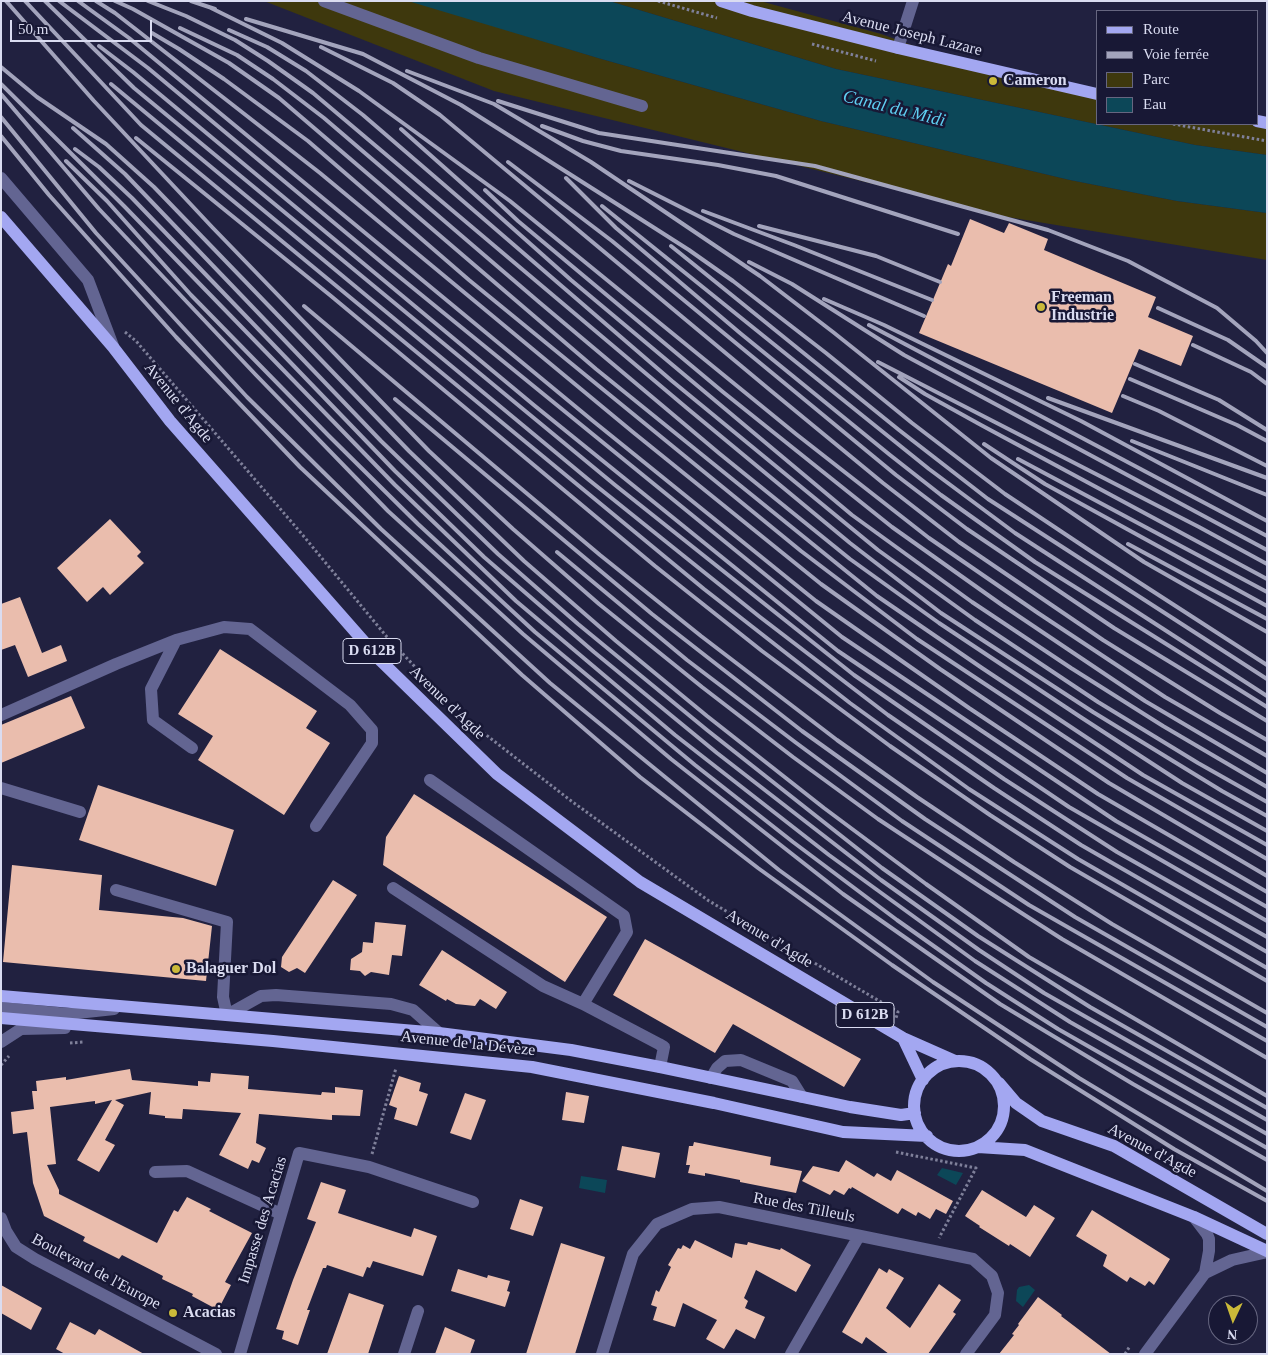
<!DOCTYPE html>
<meta charset="utf-8">
<style>
body{margin:0}
#map{position:relative;width:1268px;height:1355px;overflow:hidden;background:#212140;font-family:Georgia,serif}
canvas{display:block}
.frame{position:absolute;inset:0;border:2px solid #dadcf1;pointer-events:none}
.legend{position:absolute;left:1096px;top:10px;width:162px;height:115px;box-sizing:border-box;background:#181835;border:1px solid #666680;margin:0;padding:6px 9px;list-style:none;font-size:15px;color:#dadcf1}
.legend li{display:flex;align-items:center;gap:10px;height:25px}
.legend b{width:25px;border:1px solid #666680}
.north{position:absolute;left:1208px;top:1295px;width:50px;height:50px;box-sizing:border-box;background:#181835;border:1px solid #666680;border-radius:50%;rotate:183deg;font-size:14px;font-weight:700;line-height:20px;text-align:center;color:#dadcf1}
.north::after{content:'';display:block;margin:auto;width:18px;height:22px;background:#cbba39;clip-path:polygon(50% 0,100% 100%,50% 72%,0 100%)}
.scale{position:absolute;left:10px;top:20px;width:142px;height:22px;box-sizing:border-box;border:2px solid #dadcf1;border-top:0;padding-left:6px;font-size:15px;line-height:18px;white-space:nowrap;color:#dadcf1;-webkit-text-stroke:4px #181835;paint-order:stroke}
</style>
<div id="map">
<canvas width="1268" height="1355"></canvas>
<div class="frame"></div>
<ul class="legend">
<li><b style="height:6px;background:#a3a7f1"></b>Route</li>
<li><b style="height:6px;background:#a3a4bc"></b>Voie ferrée</li>
<li><b style="height:14px;background:#3e380d"></b>Parc</li>
<li><b style="height:14px;background:#0c4758"></b>Eau</li>
</ul>
<div class="north">N</div>
<div class="scale">50 m</div>
</div>
<script>
const ctx = document.querySelector('canvas').getContext('2d');
ctx.lineJoin = 'round';
function paint(path, color) {
  ctx.fillStyle = color;
  ctx.fill(path, 'evenodd');
}
function shape(rows) {
  const path = new Path2D();
  for (const r of rows) {
    if (r.length === 3) {
      path.moveTo(r[0] + r[2], r[1]);
      path.arc(r[0], r[1], r[2], 0, 2 * Math.PI);
      continue;
    }
    path.moveTo(r[0], r[1]);
    for (let i = 2; i < r.length; i += 2) path.lineTo(r[i], r[i + 1]);
  }
  return path;
}
function stroke(path, color, width, dash) {
  ctx.strokeStyle = color;
  ctx.lineWidth = width;
  ctx.lineCap = dash ? 'butt' : 'round';
  ctx.setLineDash(dash || []);
  ctx.stroke(path);
}
function drawText(font, color, halo, rows, align = 'center') {
  ctx.font = font + ' Georgia,serif';
  ctx.lineWidth = 5;
  ctx.setLineDash([]);
  ctx.textBaseline = 'middle';
  ctx.strokeStyle = halo;
  ctx.fillStyle = color;
  for (const [text, x, y, turn = 0] of rows) {
    ctx.save();
    ctx.translate(x, y);
    ctx.rotate((+turn || 0) * Math.PI / 180);
    ctx.textAlign = isNaN(turn) ? turn : align;
    if (halo) ctx.strokeText(text, 0, 0);
    ctx.fillText(text, 0, 0);
    ctx.restore();
  }
}
const green = shape([
 [264,1,413,1,598,58,821,121,1070,180,1177,201,1267,213,1267,260,1008,217,494,91],
 [609,1,760,1,881,34,987,72,1097,94,1097,124,1267,123,1267,155,1195,145,836,69]
]);
const water = shape([
 [408,1,609,1,836,69,1195,145,1267,155,1267,213,1177,201,1070,180,821,121,598,58],
 [942,1168,963,1173,956,1185,937,1175],
 [581,1176,607,1180,605,1193,579,1188],
 [1029,1285,1035,1290,1023,1307,1016,1301,1017,1290,1019,1287]
]);
const building = shape([
 [970,219,1004,233,1009,223,1048,239,1044,250,1156,297,1148,317,1193,336,1181,366,1139,349,1112,413,919,333,948,264,951,266],
 [110,519,141,552,137,556,144,563,110,595,103,587,87,602,57,568],
 [20,597,42,653,61,645,67,661,28,677,15,645,1,650,1,604],
 [220,649,317,711,306,728,330,743,284,815,198,760,213,736,178,714],
 [71,696,85,728,1,763,1,725],
 [98,785,234,830,216,886,79,840],
 [414,794,607,917,565,982,383,865,386,837],
 [12,865,102,875,99,910,183,918,212,926,206,981,3,962],
 [333,880,357,895,305,973,297,968,289,972,281,967,282,957],
 [375,922,406,925,402,956,392,955,389,975,371,972,365,976,360,971,350,970,351,959,362,952,363,942,373,943],
 [645,939,861,1059,844,1087,733,1024,715,1053,613,995],
 [442,950,507,992,496,1009,480,999,475,1006,456,1004,447,999,446,1001,419,985],
 [130,1069,132,1080,198,1086,198,1081,210,1082,211,1073,249,1076,248,1089,321,1095,322,1092,335,1093,335,1087,363,1090,360,1116,332,1115,332,1120,259,1114,256,1143,266,1148,259,1163,252,1160,248,1169,219,1155,241,1113,183,1109,182,1119,165,1118,165,1116,149,1114,151,1092,115,1100,124,1105,105,1140,115,1145,99,1172,77,1160,112,1100,95,1104,95,1101,50,1107,56,1164,47,1165,59,1190,59,1194,157,1243,174,1210,178,1212,187,1197,211,1209,209,1211,252,1233,225,1282,231,1285,218,1310,192,1296,193,1294,162,1279,163,1276,122,1255,119,1259,83,1241,85,1237,44,1216,33,1183,27,1132,13,1134,11,1112,34,1109,32,1091,37,1091,36,1081,66,1077,66,1080],
 [399,1076,421,1083,419,1091,428,1094,417,1126,394,1119,397,1108,389,1105],
 [566,1092,589,1096,584,1123,562,1120],
 [465,1093,486,1100,471,1140,450,1133],
 [694,1142,771,1157,770,1165,802,1171,796,1193,740,1182,740,1180,705,1173,705,1176,688,1173,690,1165,686,1165,689,1146,693,1146],
 [622,1146,660,1153,655,1178,617,1170],
 [846,1160,874,1177,877,1173,891,1181,897,1170,953,1201,946,1214,936,1209,930,1219,918,1212,916,1216,902,1208,898,1214,852,1187,851,1189,849,1188,844,1195,834,1190,830,1195,802,1181,813,1166,839,1172],
 [321,1182,346,1190,338,1213,411,1237,414,1228,437,1236,423,1276,373,1261,370,1268,367,1267,363,1277,327,1265,326,1268,323,1268,307,1310,310,1310,298,1345,282,1339,284,1331,276,1329,293,1280,316,1222,307,1219],
 [982,1190,1026,1217,1034,1205,1055,1218,1030,1257,1010,1244,1009,1246,979,1227,980,1226,965,1216],
 [520,1199,543,1207,533,1236,510,1229],
 [1092,1210,1170,1259,1154,1285,1149,1281,1145,1286,1130,1277,1127,1282,1103,1266,1107,1255,1076,1236],
 [695,1240,732,1258,735,1243,747,1245,748,1242,780,1250,781,1248,811,1265,796,1292,756,1270,744,1298,748,1301,745,1308,765,1317,755,1339,736,1329,724,1349,706,1339,717,1320,683,1303,675,1327,653,1320,657,1307,651,1305,656,1290,659,1292,671,1267,668,1265,678,1248,681,1249,683,1245,690,1249],
 [561,1243,605,1257,575,1354,526,1354],
 [879,1268,887,1273,889,1269,904,1278,886,1308,910,1328,939,1284,961,1300,953,1312,956,1314,928,1354,889,1354,866,1337,862,1344,842,1332],
 [458,1269,487,1278,488,1275,510,1281,507,1291,510,1292,505,1307,451,1291],
 [1,1285,42,1308,31,1330,1,1313],
 [349,1293,384,1305,368,1354,327,1354],
 [1038,1297,1062,1315,1061,1316,1111,1354,999,1354,1014,1335,1012,1334,1019,1325,1018,1324],
 [70,1322,95,1335,99,1329,144,1354,65,1354,56,1349],
 [445,1327,475,1340,470,1354,435,1354]
]);
const path = shape([
 [658,1,717,18],
 [812,44,876,61],
 [1173,124,1267,141],
 [125,332,136,341,301,533,387,637,448,702],
 [463,717,570,800,709,901,898,1012,896,1018],
 [70,1043,84,1042],
 [1,1065,9,1056],
 [896,1152,976,1168,939,1238],
 [372,1154,396,1068],
 [1125,1354,1130,1346]
]);
const minor = shape([
 [324,1,479,58,642,106],
 [898,48,913,1],
 [1,178,88,280,113,346],
 [176,640,151,689,153,720,192,748],
 [1,715,116,664,176,640,224,627,250,629,350,705,372,730,372,743,316,826],
 [430,780,624,916,627,932,583,1004],
 [1,788,80,812],
 [393,888,543,986,583,1004,659,1044,664,1047,660,1067],
 [116,890,227,922,223,997,227,1015,261,996,276,995,391,1004,413,1010,439,1033],
 [1,1008,68,1014,114,1009],
 [1,1042,21,1029,65,1028],
 [711,1078,717,1068,725,1061,741,1060,792,1081,802,1097],
 [155,1172,187,1171,281,1214],
 [1,1218,6,1231,16,1247,35,1259,216,1354],
 [1205,1273,1232,1260,1267,1252],
 [240,1354,299,1153,369,1167,473,1202],
 [404,1354,418,1311],
 [602,1354,633,1254,657,1224,692,1209,719,1207,973,1259,992,1276,998,1293,995,1315,966,1354],
 [791,1354,859,1236],
 [1145,1354,1205,1273,1209,1251,1209,1239,1207,1234,1194,1217]
]);
const major = shape([
 [721,1,752,11,898,48,1097,94],
 [1257,121,1267,123],
 [1,217,113,347,170,421,381,661,497,774,640,882,903,1038,955,1061],
 [1,996,439,1033,571,1050,660,1067,850,1107,901,1115,915,1113],
 [1,1018,273,1041,532,1067,714,1103,843,1132,927,1136],
 [903,1038,923,1080],
 [959,1106,45],
 [999,1083,1016,1103,1042,1121,1114,1146,1267,1234],
 [978,1147,1025,1150,1194,1217,1267,1251]
]);
const rail = shape([
 [6,1,94,101,212,227,429,451,513,529,599,604,702,687,793,757,878,819,981,887,1062,939,1267,1058],
 [25,1,141,125,704,589,850,703,969,789,1078,859,1267,968],
 [45,1,134,88,615,485,854,675,1004,779,1117,852,1267,937],
 [59,1,148,68,386,266,842,637,1116,821,1267,907],
 [78,1,129,38,593,421,816,601,969,708,1098,794,1267,892],
 [96,1,115,13,320,173,634,433,821,584,940,669,1109,783,1267,876],
 [115,1,133,9,229,63,279,98,596,369,877,596,982,668,1143,775,1267,845],
 [148,1,186,16,235,40,268,61,313,93,688,409,850,543,941,613,1093,712,1222,791,1267,816],
 [191,1,215,9],
 [209,7,282,43,359,91,510,201,796,434,929,538,1038,613,1165,697,1267,756],
 [246,19,363,54,461,105,620,206,689,250,733,281,826,353,912,423,1005,494,1092,552,1267,665],
 [180,28,237,55,273,79,324,118,539,302,720,454,850,559,939,623,1079,716,1182,783,1267,831],
 [229,30,267,47,306,71,363,115,672,381,878,550,975,620,1098,702,1198,763,1267,802],
 [152,33,179,49,224,79,308,141,469,280,801,551,917,639,1127,778,1267,859],
 [99,46,133,72,535,406,838,651,1069,807,1267,921],
 [321,47,393,83,440,115,770,390,883,483,959,542,1103,640,1220,713,1267,740],
 [1,67,37,97,106,144,154,187,409,451,524,561,616,641,707,716,824,808,926,884,1029,957,1267,1096],
 [407,71,494,104,591,162,760,276,833,332,991,458,1144,562,1267,632],
 [1,84,124,206,395,485,516,601,675,735,829,855,975,961,1070,1022,1267,1134],
 [111,84,589,480,760,617,888,715,994,788,1081,845,1267,952],
 [1,94,99,209,255,374,388,511,523,634,671,759,843,894,1000,1004,1133,1084,1267,1160],
 [498,101,599,133,815,166,1048,230,1128,261,1217,308,1256,341,1267,353],
 [1,117,96,233,247,397,381,529,550,683,779,870,933,982,1079,1078,1267,1191],
 [542,126,583,141,621,151,718,165,776,176,958,234],
 [73,128,125,174,381,441,498,554,578,624,707,730,882,868,978,936,1090,1007,1267,1108],
 [401,129,571,280,852,515,972,602,1071,668,1163,726,1267,787],
 [1,136,49,195,176,337,300,467,522,675,640,777,758,868,892,965,1030,1059,1174,1149,1267,1201],
 [136,138,331,296,655,566,762,651,890,746,990,815,1070,867,1267,981],
 [75,149,99,167,132,198,395,471,484,557,594,652,717,753,881,880,979,950,1044,993,1267,1120],
 [66,161,107,201,191,295,329,436,418,524,535,632,695,765,793,842,897,920,986,983,1058,1029,1267,1148],
 [508,162,612,241,896,475,967,529,1114,628,1267,721],
 [566,178,616,228,740,333,890,455,941,495,1035,562,1267,707],
 [629,181,734,234,924,316],
 [485,190,518,221,723,392,892,527,1002,605,1145,701,1267,773],
 [602,206,929,469,1015,533,1267,696],
 [703,211,794,245,932,300],
 [759,226,876,256,940,282],
 [671,246,899,430,988,499,1267,679],
 [749,262,792,284,904,355,1267,550],
 [824,299,884,325,1081,421,1267,521],
 [304,306,600,555,701,636,837,740,917,797,1014,862,1112,924,1267,1013],
 [1158,308,1228,340,1267,367],
 [869,325,1267,536],
 [1193,345,1251,372,1267,384],
 [878,362,1199,527,1267,564],
 [1135,364,1219,400,1267,430],
 [899,377,925,394,981,425,1267,579],
 [1130,379,1237,425,1267,441],
 [1123,396,1159,411,1267,466],
 [1048,398,1267,478],
 [395,399,652,614,802,731,925,819,1075,917,1267,1027],
 [1132,441,1267,495],
 [984,444,1045,484,1267,606],
 [1018,459,1267,592],
 [1128,544,1267,619],
 [557,552,687,660,795,742,902,821,1029,905,1267,1041]
]);
const markers = [
 [993,81,5,"#cbba39"],
 [1041,307,5,"#cbba39"],
 [176,969,5,"#cbba39"],
 [173,1313,5,"#cbba39"]
];
const shields = [
 [372,651,58],
 [865,1015,58]
];
const shieldNames = [
 ["D 612B",372,651],
 ["D 612B",865,1015]
];
const streetNames = [
 ["Avenue Joseph Lazare",912,34,14],
 ["Avenue d'Agde",178,403,51],
 ["Avenue d'Agde",447,703,44],
 ["Avenue d'Agde",769,939,31],
 ["Avenue de la Dévèze",468,1044,6],
 ["Avenue d'Agde",1152,1151,28],
 ["Rue des Tilleuls",804,1208,11],
 ["Impasse des Acacias",263,1220,-73],
 ["Boulevard de l'Europe",96,1272,28]
];
const poiNames = [
 ["Cameron",1003,81],
 ["Freeman",1051,298],
 ["Industrie",1051,316],
 ["Balaguer Dol",186,969],
 ["Acacias",183,1313]
];
const waterNames = [
 ["Canal du Midi",894,109,14]
];
paint(green, '#3e380d');
paint(water, '#0c4758');
paint(building, '#eabdad');
stroke(path, '#7f809a', 3, [2.5, 2.5]);
stroke(minor, '#636592', 12);
stroke(major, '#a3a7f1', 12);
stroke(rail, '#a3a4bc', 4);
for (const [x, y, r, color] of markers) {
  const dot = new Path2D();
  dot.arc(x, y, r, 0, 2 * Math.PI);
  ctx.fillStyle = color;
  ctx.fill(dot);
  stroke(dot, '#181835', 2);
}
for (const [x, y, w] of shields) {
  const box = new Path2D();
  box.roundRect(x - w / 2, y - 12.5, w, 25, 4);
  ctx.fillStyle = '#181835';
  ctx.fill(box);
  stroke(box, '#dadcf1', 1);
}
drawText('bold 15px', '#dadcf1', null, shieldNames);
drawText('16px', '#dadcf1', '#181835', streetNames);
drawText('bold 16px', '#dadcf1', '#181835', poiNames, 'left');
drawText('italic 18px', '#5ecef1', '#181835', waterNames);
</script>
